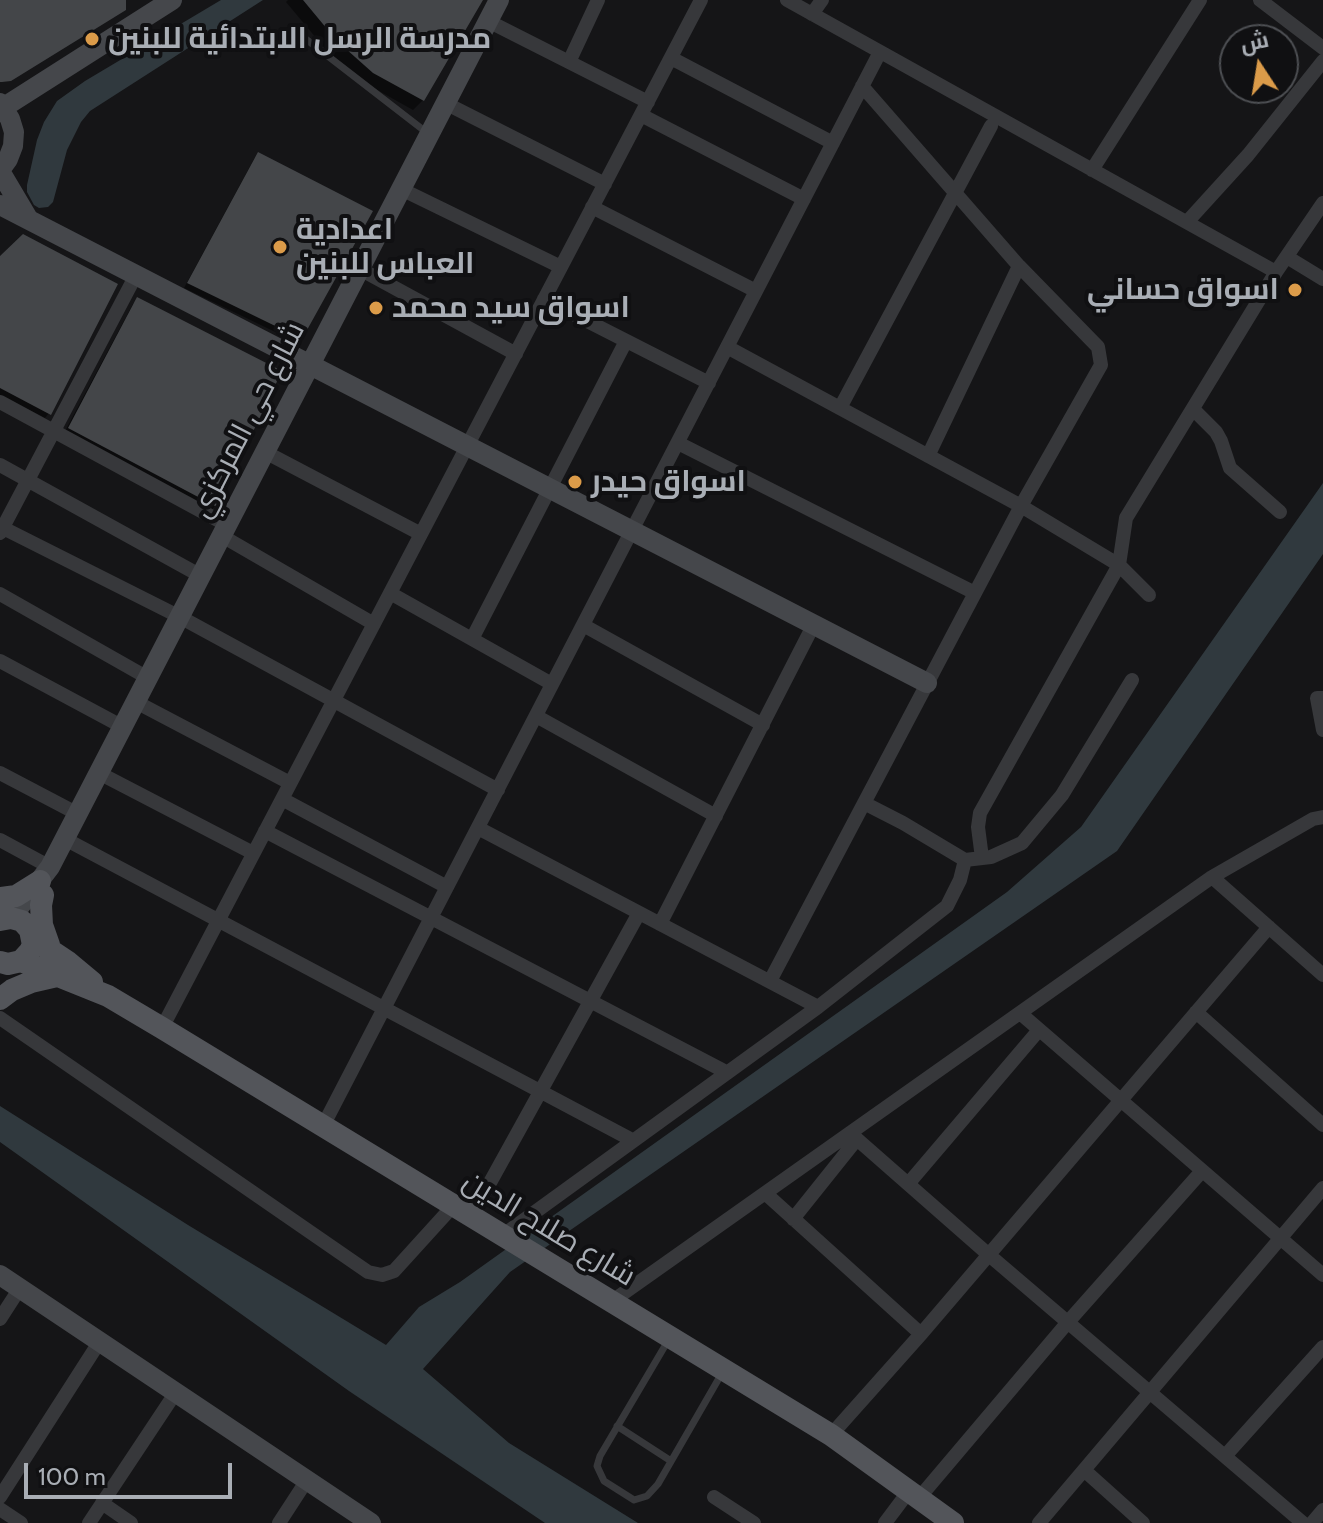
<!DOCTYPE html>
<meta charset="utf-8">
<style>
body{margin:0}
#map{position:relative;width:1323px;height:1523px;overflow:hidden;background:#151517;font-family:Cabin,Cairo,sans-serif}
canvas{display:block}
.north{position:absolute;left:1219px;top:24px;width:80px;height:80px;box-sizing:border-box;background:#101012;border:2px solid #4d4f53;border-radius:50%;rotate:348deg;font-size:22px;font-weight:700;line-height:32px;text-align:center;color:#a9aeb5}
.north::after{content:'';display:block;margin:auto;width:28px;height:36px;background:#db9b49;clip-path:polygon(50% 0,100% 100%,50% 72%,0 100%)}
.scale{position:absolute;left:24px;top:1463px;width:208px;height:36px;box-sizing:border-box;border:4px solid #a9aeb5;border-top:0;padding-left:10px;font-size:24px;line-height:28px;white-space:nowrap;color:#a9aeb5;-webkit-text-stroke:6px #101012;paint-order:stroke}
</style>
<div id="map">
<canvas width="1323" height="1523"></canvas>
<div class="north">ش</div>
<div class="scale">100 m</div>
</div>
<script>
const ctx = document.querySelector('canvas').getContext('2d');
ctx.lineJoin = 'round';
function paint(path, color) {
  ctx.fillStyle = color;
  ctx.fill(path, 'evenodd');
}
function shape(rows) {
  const path = new Path2D();
  for (const r of rows) {
    path.moveTo(r[0], r[1]);
    for (let i = 2; i < r.length; i += 2) path.lineTo(r[i], r[i + 1]);
  }
  return path;
}
function stroke(path, color, width, dash) {
  ctx.strokeStyle = color;
  ctx.lineWidth = width;
  ctx.lineCap = dash ? 'butt' : 'round';
  ctx.setLineDash(dash || []);
  ctx.stroke(path);
}
function drawText(font, color, halo, rows, align = 'center') {
  ctx.font = font + ' Cabin,Cairo,sans-serif';
  ctx.lineWidth = 8;
  ctx.setLineDash([]);
  ctx.textBaseline = 'middle';
  ctx.strokeStyle = halo;
  ctx.fillStyle = color;
  for (const [text, x, y, turn = 0] of rows) {
    ctx.save();
    ctx.translate(x, y);
    ctx.rotate((+turn || 0) * Math.PI / 180);
    ctx.textAlign = isNaN(turn) ? turn : align;
    if (halo) ctx.strokeText(text, 0, 0);
    ctx.fillText(text, 0, 0);
    ctx.restore();
  }
}
const water = shape([
 [221,0,263,0,90,111,81,122,67,150,53,202,48,207,39,208,34,205,27,192,27,185,37,140,44,122,57,101,85,81],
 [1323,483,1323,554,1117,851,510,1272,423,1369,509,1443,638,1523,545,1523,349,1391,0,1142,0,1106,188,1225,386,1345,419,1307,460,1282,1007,892,1081,827]
]);
const shadow = shape([
 [288,0,481,0,423,100,413,110,363,82,327,51,286,2],
 [258,154,301,338,296,342,184,288,254,159],
 [0,259,49,413,45,418,0,395],
 [138,299,280,372,215,506,211,511,64,433,133,304]
]);
const building = shape([
 [0,0,126,0,126,10,11,81,2,82,0,82],
 [303,0,483,0,424,101,373,73,337,41],
 [258,152,373,211,302,339,187,283],
 [23,234,118,284,51,415,0,388,0,256],
 [137,297,282,371,217,507,68,428]
]);
const lane = shape([
 [298,33,426,132],
 [669,1339,600,1456,597,1466,604,1481,634,1500,647,1496,658,1484,722,1373],
 [617,1426,671,1461]
]);
const street = shape([
 [787,0,1276,272],
 [1260,0,1323,48],
 [812,14,822,0],
 [488,21,648,102],
 [671,58,833,143],
 [569,62,598,0],
 [445,103,605,184],
 [641,115,804,199],
 [1092,170,1200,0],
 [401,189,561,267],
 [592,207,756,291],
 [1187,222,1248,155,1323,61],
 [1287,257,1323,279],
 [360,269,516,354],
 [544,299,709,383],
 [727,347,1021,506,1119,565,1149,595],
 [0,402,227,525],
 [840,408,991,126],
 [1193,409,1216,432,1221,441,1230,468,1280,512],
 [678,443,975,593],
 [265,452,421,534],
 [928,456,1019,266],
 [0,465,201,576],
 [3,528,180,617,498,790],
 [0,533,136,275],
 [222,536,374,624],
 [390,593,552,684],
 [0,594,148,678],
 [583,625,763,725],
 [472,639,626,341],
 [0,661,123,727],
 [1323,698,1317,698,1323,730],
 [136,702,290,783],
 [536,716,716,816],
 [0,773,78,814],
 [99,773,253,853],
 [282,799,447,887],
 [864,803,903,823,965,860],
 [478,828,818,1007],
 [265,831,726,1072],
 [65,839,632,1140],
 [0,840,50,867],
 [982,858,978,827,980,813,1119,565,1126,518,1276,272,1323,203],
 [1212,877,1323,975],
 [660,924,814,624],
 [770,981,1021,506,1101,365,1098,347,1019,266,862,86],
 [1196,1012,1323,1125],
 [1020,1013,1323,1275],
 [0,1018,368,1272,382,1275,394,1271,453,1206],
 [162,1028,701,0],
 [323,1126,880,52],
 [850,1133,989,1255,1303,1523],
 [908,1184,1039,1030],
 [765,1193,921,1334],
 [471,1217,639,913],
 [793,1219,857,1139],
 [502,1236,818,1007,947,906,960,880,965,860,991,857,1022,843,1062,795,1132,680],
 [611,1302,1212,877,1313,819,1323,817],
 [0,1319,20,1288],
 [831,1435,921,1334,1269,927],
 [1225,1456,1323,1347],
 [1084,1470,1143,1523],
 [0,1497,100,1341],
 [714,1497,754,1523],
 [919,1498,1068,1322,1202,1171],
 [102,1503,131,1523],
 [0,1509,21,1523],
 [89,1523,176,1392],
 [279,1523,307,1480],
 [885,1523,909,1491],
 [1039,1523,1323,1188],
 [1312,1523,1323,1510]
]);
const secondary = shape([
 [0,103,10,119,14,132,13,146,8,159,0,170],
 [4,107,172,0],
 [0,171,29,220],
 [0,205,927,683],
 [11,918,50,867,499,0],
 [0,1275,371,1523]
]);
const primary = shape([
 [43,895,41,905,42,925,49,945],
 [0,898,16,896,40,881],
 [0,920,11,918,22,921,30,930,33,945,30,951,21,961,8,964,0,962],
 [32,938,68,962,92,982],
 [21,961,108,996,162,1028,831,1435,953,1523],
 [0,999,12,990,31,982,57,976]
]);
const markers = [
 [92,39,8,"#db9b49"],
 [280,247,8,"#db9b49"],
 [1295,290,8,"#db9b49"],
 [376,308,8,"#db9b49"],
 [575,482,8,"#db9b49"]
];
const poiNames = [
 ["مدرسة الرسل الابتدائية للبنين",108,39],
 ["اعدادية",296,230],
 ["العباس للبنين",296,264],
 ["اسواق حساني",1279,290,"right"],
 ["اسواق سيد محمد",392,308],
 ["اسواق حيدر",591,482]
];
const streetNames = [
 ["شارع حي المركزي",248,420,-63],
 ["شارع صلاح الدين",549,1229,31]
];
paint(water, '#30393e');
paint(shadow, '#0007');
paint(building, '#444649');
stroke(lane, '#37383b', 7);
stroke(street, '#37383b', 14);
stroke(secondary, '#45474b', 20);
stroke(primary, '#53555a', 22);
for (const [x, y, r, color] of markers) {
  const dot = new Path2D();
  dot.arc(x, y, r, 0, 2 * Math.PI);
  ctx.fillStyle = color;
  ctx.fill(dot);
  stroke(dot, '#101012', 3);
}
drawText('bold 30px', '#a9aeb5', '#101012', poiNames, 'left');
drawText('30px', '#a9aeb5', '#101012', streetNames);
</script>
